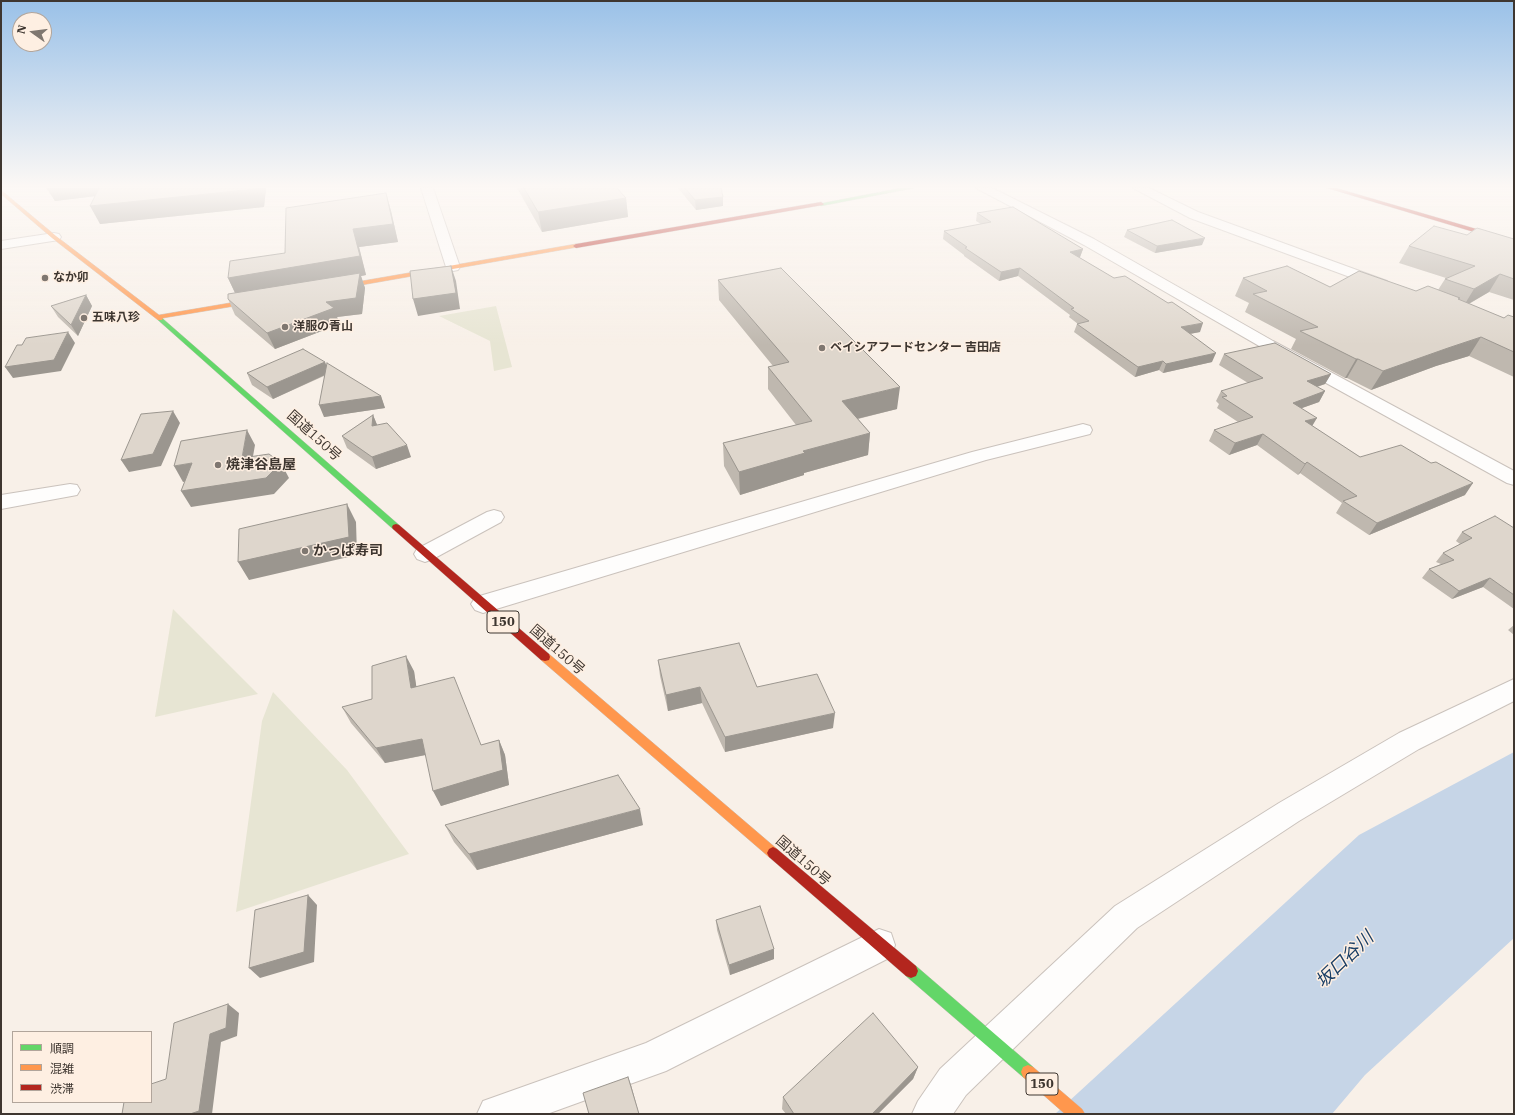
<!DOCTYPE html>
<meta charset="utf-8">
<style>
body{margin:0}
#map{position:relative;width:1515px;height:1115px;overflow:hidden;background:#f8f0e8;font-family:"IBM Plex Serif","Noto Sans JP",serif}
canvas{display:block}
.frame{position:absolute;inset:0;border:2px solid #3e3630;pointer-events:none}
.legend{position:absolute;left:12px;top:1031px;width:140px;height:72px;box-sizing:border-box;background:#feefe2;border:1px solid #b1a59b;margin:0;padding:5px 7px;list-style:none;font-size:12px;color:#3e3630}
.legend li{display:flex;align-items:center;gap:8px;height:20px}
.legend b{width:20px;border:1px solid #b1a59b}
.north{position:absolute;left:12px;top:12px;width:40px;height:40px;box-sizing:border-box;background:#feefe2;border:1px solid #b1a59b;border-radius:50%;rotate:284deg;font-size:11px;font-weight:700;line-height:16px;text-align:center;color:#3e3630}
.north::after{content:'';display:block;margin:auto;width:14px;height:18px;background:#7f7770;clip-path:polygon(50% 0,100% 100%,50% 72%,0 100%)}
</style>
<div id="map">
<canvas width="1515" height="1115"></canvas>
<div class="frame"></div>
<ul class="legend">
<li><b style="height:5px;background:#63d668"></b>順調</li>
<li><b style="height:5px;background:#ff974d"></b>混雑</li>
<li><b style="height:5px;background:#b3261e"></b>渋滞</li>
</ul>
<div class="north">N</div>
</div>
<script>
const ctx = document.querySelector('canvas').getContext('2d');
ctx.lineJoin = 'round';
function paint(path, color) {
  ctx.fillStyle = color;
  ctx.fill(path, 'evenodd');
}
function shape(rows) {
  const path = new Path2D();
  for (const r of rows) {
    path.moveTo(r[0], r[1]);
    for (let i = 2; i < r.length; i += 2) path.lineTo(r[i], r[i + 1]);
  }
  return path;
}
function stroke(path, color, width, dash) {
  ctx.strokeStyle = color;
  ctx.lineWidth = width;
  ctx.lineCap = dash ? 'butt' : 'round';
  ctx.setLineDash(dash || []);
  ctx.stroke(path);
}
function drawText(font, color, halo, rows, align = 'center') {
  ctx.font = font + ' "IBM Plex Serif","Noto Sans JP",serif';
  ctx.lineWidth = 3;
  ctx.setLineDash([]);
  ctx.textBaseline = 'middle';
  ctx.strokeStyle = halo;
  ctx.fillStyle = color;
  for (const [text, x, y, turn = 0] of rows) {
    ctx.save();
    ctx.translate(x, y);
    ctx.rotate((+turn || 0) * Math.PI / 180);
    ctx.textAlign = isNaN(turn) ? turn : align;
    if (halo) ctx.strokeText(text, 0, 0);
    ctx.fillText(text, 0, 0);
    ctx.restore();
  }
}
const green = shape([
 [496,306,512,367,494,371,490,341,439,316],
 [173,609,258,694,155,717],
 [273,692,347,770,409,854,236,912,262,721]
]);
const water = shape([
 [1514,752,1514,938,1365,1075,1332,1114,1055,1114,1359,835]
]);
const street = shape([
 [421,188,433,188,460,267,458,270,453,271,448,270,446,267,421,188],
 [976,188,992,188,1094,239,1273,341,1514,471,1514,485,1507,483,1261,347,1084,245,976,188],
 [1133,188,1149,188,1198,212,1387,281,1389,284,1387,287,1382,288,1377,287,1190,218,1133,188],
 [54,233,59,234,61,237,59,240,1,249,1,241,54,233],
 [1083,424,1090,426,1092,430,1090,434,986,460,483,613,475,610,471,604,475,598,483,595,972,452,1083,424],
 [70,484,77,485,80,490,77,495,1,509,1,495,70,484],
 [494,510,501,512,504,517,501,522,433,559,425,562,417,559,414,554,417,549,487,512,494,510],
 [1514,679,1514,701,1419,749,1299,821,1137,928,966,1095,953,1114,912,1114,918,1101,940,1069,1115,906,1279,803,1399,733,1514,679],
 [879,929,891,933,895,945,891,957,666,1071,547,1114,477,1114,483,1101,646,1043,879,929]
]);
const fast = shape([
 [901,188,914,188,821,206,818,204,901,188],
 [158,318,162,318,399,525,400,527,399,529,393,529,158,320,158,318],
 [911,964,916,966,1033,1067,1035,1072,1033,1077,1028,1079,1023,1077,906,976,904,971,906,966,911,964]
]);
const slow = shape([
 [1,190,56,236,159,315,259,298,262,300,259,302,163,318,162,320,158,320,52,238,1,194,1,190],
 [576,244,578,245,578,247,333,290,330,288,333,286,576,244],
 [545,653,549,654,777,849,779,853,777,857,773,859,769,857,541,660,540,657,541,654,545,653],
 [1028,1065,1033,1067,1082,1109,1085,1114,1065,1114,1023,1077,1021,1072,1023,1067,1028,1065]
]);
const jam = shape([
 [1327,188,1336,188,1514,240,1514,244,1327,188],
 [821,202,824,204,823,205,576,248,573,246,576,244,821,202],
 [396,524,399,525,549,654,550,657,549,660,545,661,541,660,393,529,392,527,393,525,396,524],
 [773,847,777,849,916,966,918,971,916,976,911,978,906,976,769,857,767,853,769,849,773,847]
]);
const wall = shape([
 [46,188,266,188,264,207,100,224,95,196,55,201],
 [517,188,617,188,626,198,628,217,542,232],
 [678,188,721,188,723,206,696,210],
 [386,193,391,211,398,242,359,247,366,275,361,276,365,288,362,314,337,317,340,324,275,349,235,315,228,299,235,293,228,278,285,253],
 [977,213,1083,249,1080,257,1079,257,1200,332,1190,334,1212,362,1163,373,1159,370,1135,377,1074,332,1077,324,1078,324,1069,317,1070,315,1018,276,999,281,964,256,964,255,943,239,944,231,981,224,976,221],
 [1127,230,1202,245,1155,253,1124,237],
 [1467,235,1514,239,1514,300,1489,292,1469,304,1504,318,1514,317,1514,377,1469,356,1436,366,1371,390,1347,378,1345,378,1291,349,1296,339,1245,312,1249,303,1235,296,1243,278,1330,287,1416,291,1438,290,1445,279,1446,278,1399,263,1409,246],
 [718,280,897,409,858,419,870,433,868,455,804,473,804,475,740,495,724,466,723,443,796,425,768,389,768,367,773,366,719,300],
 [86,295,92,306,78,336,58,317,51,306],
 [1224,354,1331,374,1325,384,1317,387,1325,391,1319,402,1302,408,1312,426,1360,457,1465,495,1369,535,1336,513,1342,503,1300,473,1298,475,1257,445,1229,455,1209,441,1214,430,1238,422,1217,408,1219,404,1216,401,1221,391,1248,383,1219,365],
 [325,362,326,365,381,396,385,408,324,417,324,376,273,399,252,385,247,373],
 [373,415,377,425,411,457,376,469,347,448,342,436],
 [1514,528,1514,609,1483,587,1452,599,1422,578,1429,569,1441,564,1436,562,1443,553,1460,544,1456,541,1462,532],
 [1514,625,1514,635,1508,630],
 [658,660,757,687,833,728,725,752,702,703,668,711,660,676],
 [414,671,416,687,481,745,499,740,505,755,509,785,441,806,426,755,385,763,351,723,342,707,372,699],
 [445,825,643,825,477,870,454,842],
 [716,920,774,949,774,959,730,975,717,930],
 [918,1067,913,1079,878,1114,786,1114,782,1109,783,1097]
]);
const shadedWall = shape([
 [47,188,110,188,113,194,55,201],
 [257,188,266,188,264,207,100,224,90,206],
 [386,193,391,211,398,242,359,247,366,275,361,276,365,288,362,314,337,317,340,324,275,349,267,333,326,302,237,297,228,278,353,229],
 [723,197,723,206,696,210,695,200],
 [626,198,628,217,542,232,538,212],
 [1205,238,1202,245,1155,253,1157,246],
 [1083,249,1080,257,1068,260,1070,252],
 [451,266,456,281,460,309,418,316,413,299],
 [1020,268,1018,276,999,281,1001,272],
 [1500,274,1489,292,1463,307,1474,289],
 [86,295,92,306,78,336,71,325],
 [1203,323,1200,332,1178,336,1181,327],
 [68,332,75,343,61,371,13,378,5,367],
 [1481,337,1469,356,1436,366,1371,390,1383,371,1448,348],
 [1216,353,1212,362,1163,373,1166,364],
 [1356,359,1358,359,1347,378,1345,378],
 [1163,361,1159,370,1135,377,1138,367],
 [325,362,329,373,273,399,267,387],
 [1331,374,1325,384,1301,392,1307,381],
 [900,387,897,409,840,423,842,401],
 [1325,391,1319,402,1288,413,1293,403],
 [381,396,385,408,324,417,319,405],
 [173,411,180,423,161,466,129,472,121,460],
 [373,415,378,427,372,426],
 [1317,418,1311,428,1305,421],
 [247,430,255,445,250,473,242,458],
 [870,433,868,455,804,473,804,475,740,495,739,472,803,451],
 [1263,434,1257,445,1229,455,1235,443],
 [407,445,411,457,376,469,372,457],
 [1307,462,1300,473,1298,475,1305,464],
 [192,463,201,479,183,482,174,466],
 [281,463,289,478,274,494,191,507,181,491],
 [1473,483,1465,495,1369,535,1377,523],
 [347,504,356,522,357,555,249,580,238,562],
 [1490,578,1483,587,1452,599,1459,591],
 [406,656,414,671,419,704,411,688],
 [700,687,702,703,668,711,666,695],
 [835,713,833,728,725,752,725,737],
 [422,739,430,754,385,763,376,748],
 [499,740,505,755,509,785,441,806,433,791],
 [640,809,643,825,477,870,469,854],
 [308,895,317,905,314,962,260,978,249,968],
 [774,949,774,959,730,975,729,965],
 [228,1004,239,1013,237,1036,221,1042,212,1114,190,1114,210,1034],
 [918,1067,913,1079,878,1114,872,1114],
 [628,1077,631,1085,639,1114]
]);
const building = shape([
 [99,188,257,188,256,189,90,206,99,188],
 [524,188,617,188,626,198,538,212,524,188],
 [685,188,721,188,723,197,695,200,685,188],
 [386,193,393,224,353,229,360,256,228,278,230,261,285,253,286,208,386,193],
 [1013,207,1083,249,1070,252,1114,278,1125,276,1168,303,1172,302,1203,323,1181,327,1216,353,1166,364,1163,361,1138,367,1077,324,1089,321,1071,309,1074,308,1020,268,1001,272,965,248,967,247,944,231,991,222,977,213,1013,207],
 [1172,220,1205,238,1157,246,1127,230,1172,220],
 [1434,226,1467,235,1477,228,1514,239,1514,279,1500,274,1474,289,1445,279,1475,266,1409,246,1434,226],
 [451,266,456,293,413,299,410,271,451,266],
 [1287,266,1330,287,1359,271,1416,291,1428,286,1460,298,1458,299,1504,318,1508,315,1514,317,1514,352,1481,337,1448,348,1383,371,1358,359,1356,359,1300,331,1318,327,1253,294,1267,291,1243,278,1287,266],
 [781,268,900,387,842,401,870,433,803,451,805,453,739,472,723,443,812,421,768,367,789,362,718,280,781,268],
 [360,273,356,298,326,302,334,308,267,333,228,299,228,294,360,273],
 [86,295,71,325,51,306,86,295],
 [68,332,54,360,5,367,17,345,22,345,26,338,68,332],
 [1275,343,1331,374,1307,381,1325,391,1293,403,1317,418,1305,421,1360,457,1401,445,1431,463,1436,462,1473,483,1377,523,1343,501,1357,496,1307,462,1305,464,1263,434,1235,443,1214,430,1253,417,1222,397,1227,396,1221,391,1263,378,1224,354,1275,343],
 [303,349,325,362,267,387,247,373,303,349],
 [327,363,381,396,319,405,327,363],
 [173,411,153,454,121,460,141,414,173,411],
 [373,415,372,426,387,423,407,445,372,457,342,436,373,415],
 [247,430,242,458,269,454,281,463,266,478,181,491,192,463,174,466,181,441,247,430],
 [347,504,349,537,238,562,239,529,347,504],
 [1495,516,1514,528,1514,595,1490,578,1459,591,1429,569,1454,560,1443,553,1472,538,1462,532,1495,516],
 [739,643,757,687,817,674,835,713,725,737,700,687,666,695,658,660,739,643],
 [406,656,411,688,454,677,481,745,499,740,503,770,433,791,422,739,376,748,342,707,372,699,372,666,406,656],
 [618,775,640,809,469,854,445,825,618,775],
 [308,895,304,952,249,968,255,910,308,895],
 [760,906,774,949,729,965,716,920,760,906],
 [228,1004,226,1028,210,1034,199,1111,190,1114,122,1114,124,1102,151,1102,151,1084,166,1079,174,1023,228,1004],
 [873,1013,918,1067,872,1114,794,1114,783,1097,873,1013],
 [628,1077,639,1114,589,1114,583,1093,628,1077]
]);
const markers = [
 [45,278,4,"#7f7770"],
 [84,318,4,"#7f7770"],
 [285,327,4,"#7f7770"],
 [822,348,4,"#7f7770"],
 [218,465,4,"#7f7770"],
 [305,551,4,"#7f7770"]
];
const farPoinames = [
 ["なか卯",53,278],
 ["五味八珍",92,318],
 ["洋服の青山",293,327],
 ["ベイシアフードセンター 吉田店",830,348]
];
const shields = [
 [503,622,32],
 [1042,1084,32]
];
const shieldNames = [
 ["150",503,622],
 ["150",1042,1084]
];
const streetNames = [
 ["国道150号",314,436,42],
 ["国道150号",557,650,41],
 ["国道150号",803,861,41]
];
const poiNames = [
 ["焼津谷島屋",226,465],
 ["かっぱ寿司",313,551]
];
const nearWaternames = [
 ["坂口谷川",1345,960,-44]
];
paint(green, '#e7e5d3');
paint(water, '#c6d5e7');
stroke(street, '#cac2bc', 2);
stroke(fast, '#cac2bc', 1);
stroke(slow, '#cac2bc', 1);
stroke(jam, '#cac2bc', 1);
paint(street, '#fefdfc');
paint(fast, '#63d668');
paint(slow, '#ff974d');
paint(jam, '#b3261e');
paint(wall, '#bfb8af');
paint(shadedWall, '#9b968f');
paint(building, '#ded6cc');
stroke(building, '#9b968f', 1);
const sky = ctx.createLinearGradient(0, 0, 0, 345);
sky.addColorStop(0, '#9ac1e8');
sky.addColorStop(0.54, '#fcf8f5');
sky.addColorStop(1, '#fcf8f500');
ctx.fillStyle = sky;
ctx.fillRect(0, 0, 1515, 345);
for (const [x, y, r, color] of markers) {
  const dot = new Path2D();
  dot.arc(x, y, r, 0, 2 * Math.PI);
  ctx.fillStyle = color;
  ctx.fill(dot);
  stroke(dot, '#feefe2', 1.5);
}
drawText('bold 12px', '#3e3630', '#feefe2', farPoinames, 'left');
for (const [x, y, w] of shields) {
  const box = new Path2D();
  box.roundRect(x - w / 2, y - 11, w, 22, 3);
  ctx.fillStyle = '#feefe2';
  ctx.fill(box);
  stroke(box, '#3e3630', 1);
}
drawText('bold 13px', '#3e3630', null, shieldNames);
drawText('14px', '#3e3630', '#feefe2', streetNames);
drawText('bold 14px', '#3e3630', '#feefe2', poiNames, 'left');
drawText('italic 18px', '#1a3e65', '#feefe2', nearWaternames);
</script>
